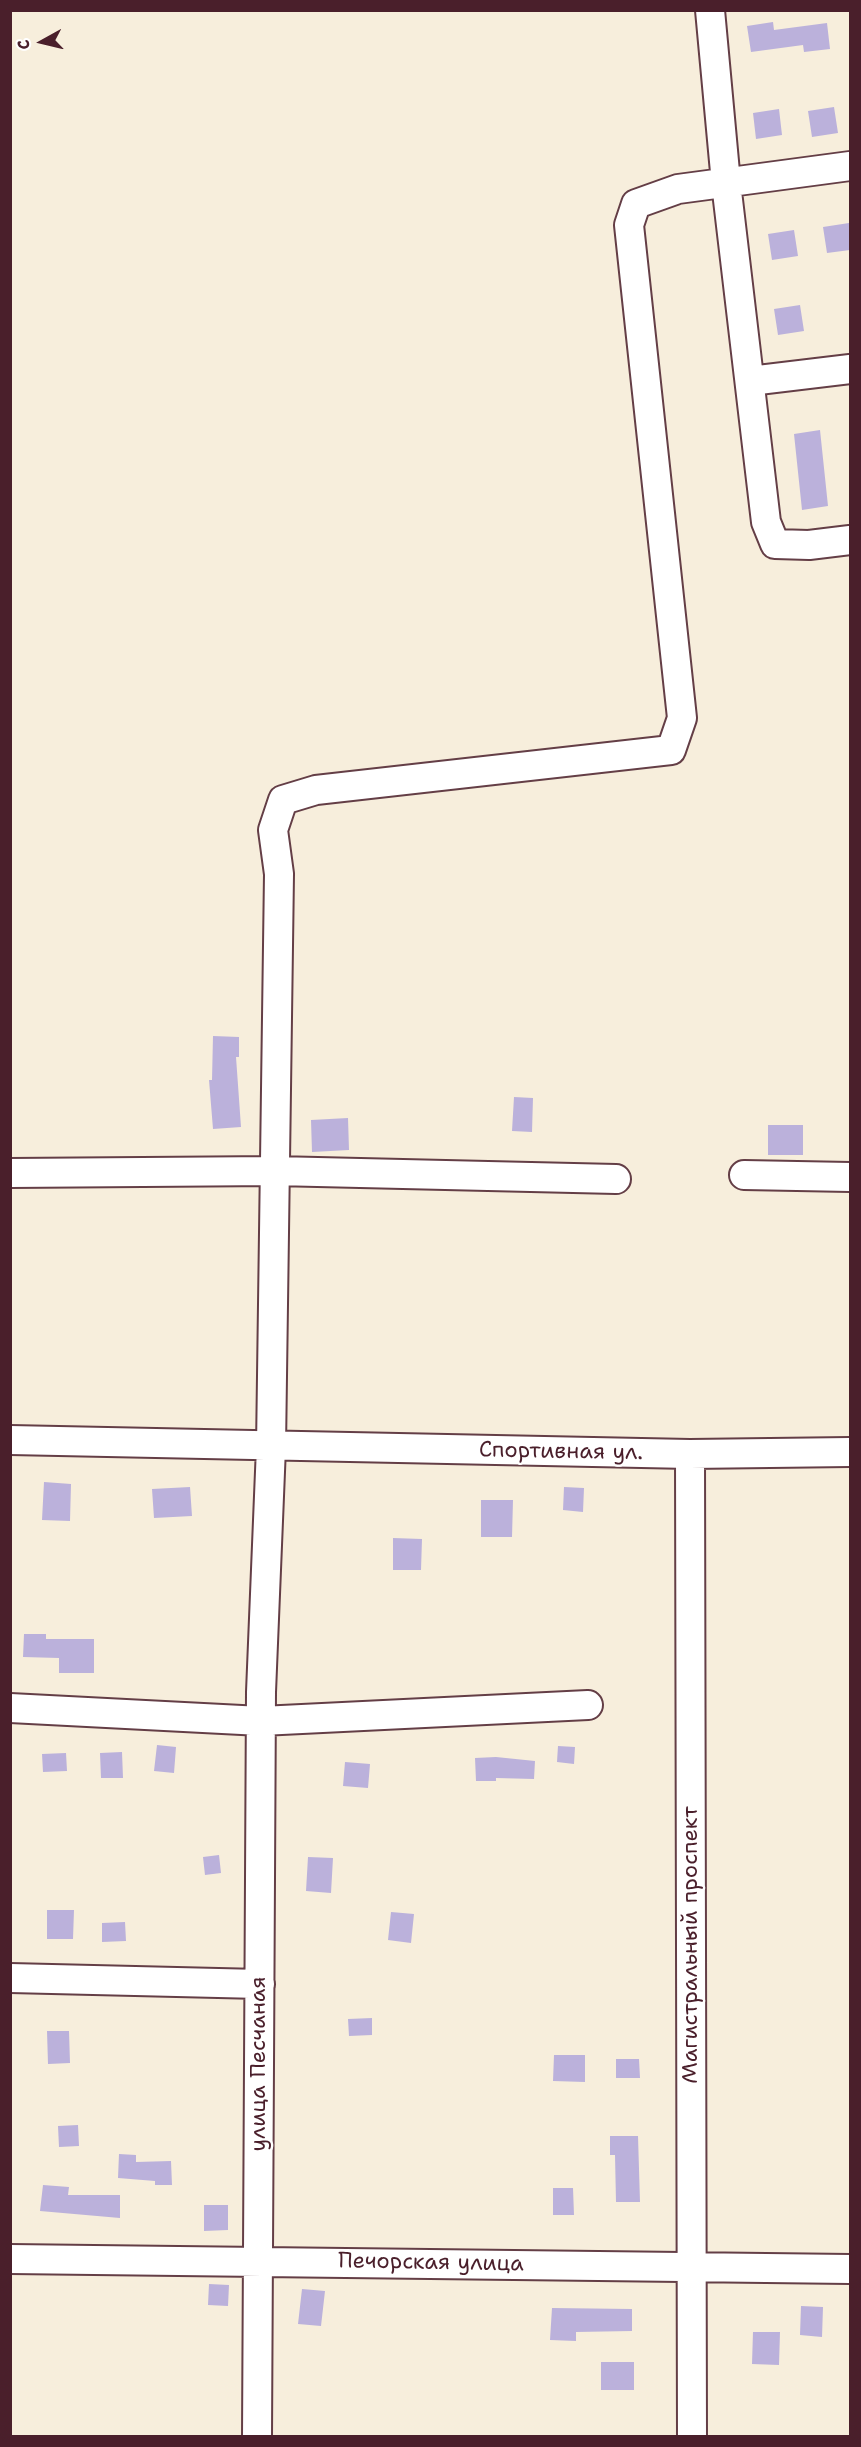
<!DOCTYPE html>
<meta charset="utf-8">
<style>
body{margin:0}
#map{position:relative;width:861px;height:2447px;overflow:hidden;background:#f7eedc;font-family:"Shantell Sans",sans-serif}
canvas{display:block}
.frame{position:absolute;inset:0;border:12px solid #4a1f2b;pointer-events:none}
.north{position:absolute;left:12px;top:12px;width:60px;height:60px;-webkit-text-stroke:4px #fff;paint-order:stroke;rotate:262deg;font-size:16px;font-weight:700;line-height:24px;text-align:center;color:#4a1f2b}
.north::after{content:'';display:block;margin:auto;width:21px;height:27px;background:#4a1f2b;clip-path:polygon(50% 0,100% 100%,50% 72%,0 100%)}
</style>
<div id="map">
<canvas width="861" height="2447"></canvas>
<div class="frame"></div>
<div class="north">С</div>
</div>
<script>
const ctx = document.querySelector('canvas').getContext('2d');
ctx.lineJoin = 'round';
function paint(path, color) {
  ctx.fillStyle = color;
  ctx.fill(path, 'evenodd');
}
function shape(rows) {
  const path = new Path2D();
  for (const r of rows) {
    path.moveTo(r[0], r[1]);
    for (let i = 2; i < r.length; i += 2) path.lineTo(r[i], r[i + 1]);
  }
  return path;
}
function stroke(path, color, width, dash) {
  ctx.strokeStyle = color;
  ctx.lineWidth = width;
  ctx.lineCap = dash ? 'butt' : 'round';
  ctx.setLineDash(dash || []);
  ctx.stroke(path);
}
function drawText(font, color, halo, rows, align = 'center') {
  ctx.font = font + ' "Shantell Sans",sans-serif';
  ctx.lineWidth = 4.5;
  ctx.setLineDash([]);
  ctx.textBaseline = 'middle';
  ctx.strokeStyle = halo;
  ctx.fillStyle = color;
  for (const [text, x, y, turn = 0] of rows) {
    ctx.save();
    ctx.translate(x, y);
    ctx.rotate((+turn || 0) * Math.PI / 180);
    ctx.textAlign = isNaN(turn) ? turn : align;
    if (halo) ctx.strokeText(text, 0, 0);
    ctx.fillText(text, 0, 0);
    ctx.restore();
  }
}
const building = shape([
 [773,22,774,30,827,23,830,49,804,52,803,45,751,52,747,26],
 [834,107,838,133,812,137,808,111],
 [779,109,782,135,756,139,753,113],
 [849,223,850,250,827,253,823,227],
 [794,230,798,256,772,260,768,234],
 [800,305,804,331,778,335,774,309],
 [820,430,828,506,802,510,794,434],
 [213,1036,239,1037,239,1057,236,1057,241,1127,213,1129,209,1080,212,1080],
 [514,1097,533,1098,532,1132,512,1131],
 [348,1118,349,1150,312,1152,311,1120],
 [768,1125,803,1125,803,1155,768,1155],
 [44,1482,71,1484,70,1521,42,1520],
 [190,1487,192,1516,154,1518,152,1489],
 [564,1487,584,1488,583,1512,563,1510],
 [481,1500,513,1500,512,1537,481,1537],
 [393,1538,422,1539,421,1570,393,1570],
 [24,1634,46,1634,46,1639,94,1639,94,1673,59,1673,59,1658,23,1657],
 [157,1745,176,1747,174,1773,154,1771],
 [558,1746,575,1747,574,1764,557,1762],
 [122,1752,123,1778,101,1778,100,1753],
 [66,1753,67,1771,43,1772,42,1754],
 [496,1757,535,1761,534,1779,496,1778,496,1781,476,1781,475,1758],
 [345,1762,370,1764,368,1788,343,1786],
 [219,1855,221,1873,205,1875,203,1857],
 [308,1857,333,1858,331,1893,306,1891],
 [47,1910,74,1910,73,1939,47,1939],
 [391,1912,414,1914,411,1943,388,1940],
 [125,1922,126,1941,102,1942,102,1923],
 [372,2018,372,2035,349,2036,348,2019],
 [47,2031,69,2031,70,2063,48,2064],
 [554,2055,585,2055,585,2082,553,2081],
 [616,2059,639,2059,640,2078,616,2078],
 [78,2125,79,2146,59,2147,58,2126],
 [610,2136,638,2136,640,2202,616,2202,615,2155,610,2155],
 [119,2154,136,2155,136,2162,171,2161,172,2185,155,2185,155,2181,118,2178],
 [43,2185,69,2187,68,2195,120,2195,120,2218,40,2211],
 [553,2188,573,2188,574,2215,553,2215],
 [204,2205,228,2205,228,2230,204,2231],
 [209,2284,229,2285,228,2306,208,2305],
 [302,2289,325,2291,321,2326,298,2324],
 [801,2306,823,2307,822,2337,800,2335],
 [552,2308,632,2309,632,2331,576,2332,576,2341,550,2340],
 [753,2332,780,2332,779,2365,752,2364],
 [601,2362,634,2362,634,2390,601,2390]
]);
const minor = shape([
 [710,10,726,183,766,522,775,544,809,545,850,540],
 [750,381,850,369],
 [10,1173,275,1171,616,1179],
 [744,1175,850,1177],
 [10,1440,690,1454,850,1452],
 [690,1454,692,2436],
 [10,1708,261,1721,588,1705],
 [10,1978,260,1984],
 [10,2259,850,2269],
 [257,2436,261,1692,271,1447,279,874,273,830,283,800,316,790,671,750,682,718,629,225,636,204,678,189,850,166]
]);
const streetNames = [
 ["Спортивная ул.",561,1452,1],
 ["Магистральный проспект",691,1945,-90],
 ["улица Песчаная",259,2064,-90],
 ["Печорская улица",431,2263,1]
];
paint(building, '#bbb1db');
stroke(minor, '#643e46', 32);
stroke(minor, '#fff', 28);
drawText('22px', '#4a1f2b', '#fff', streetNames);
</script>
